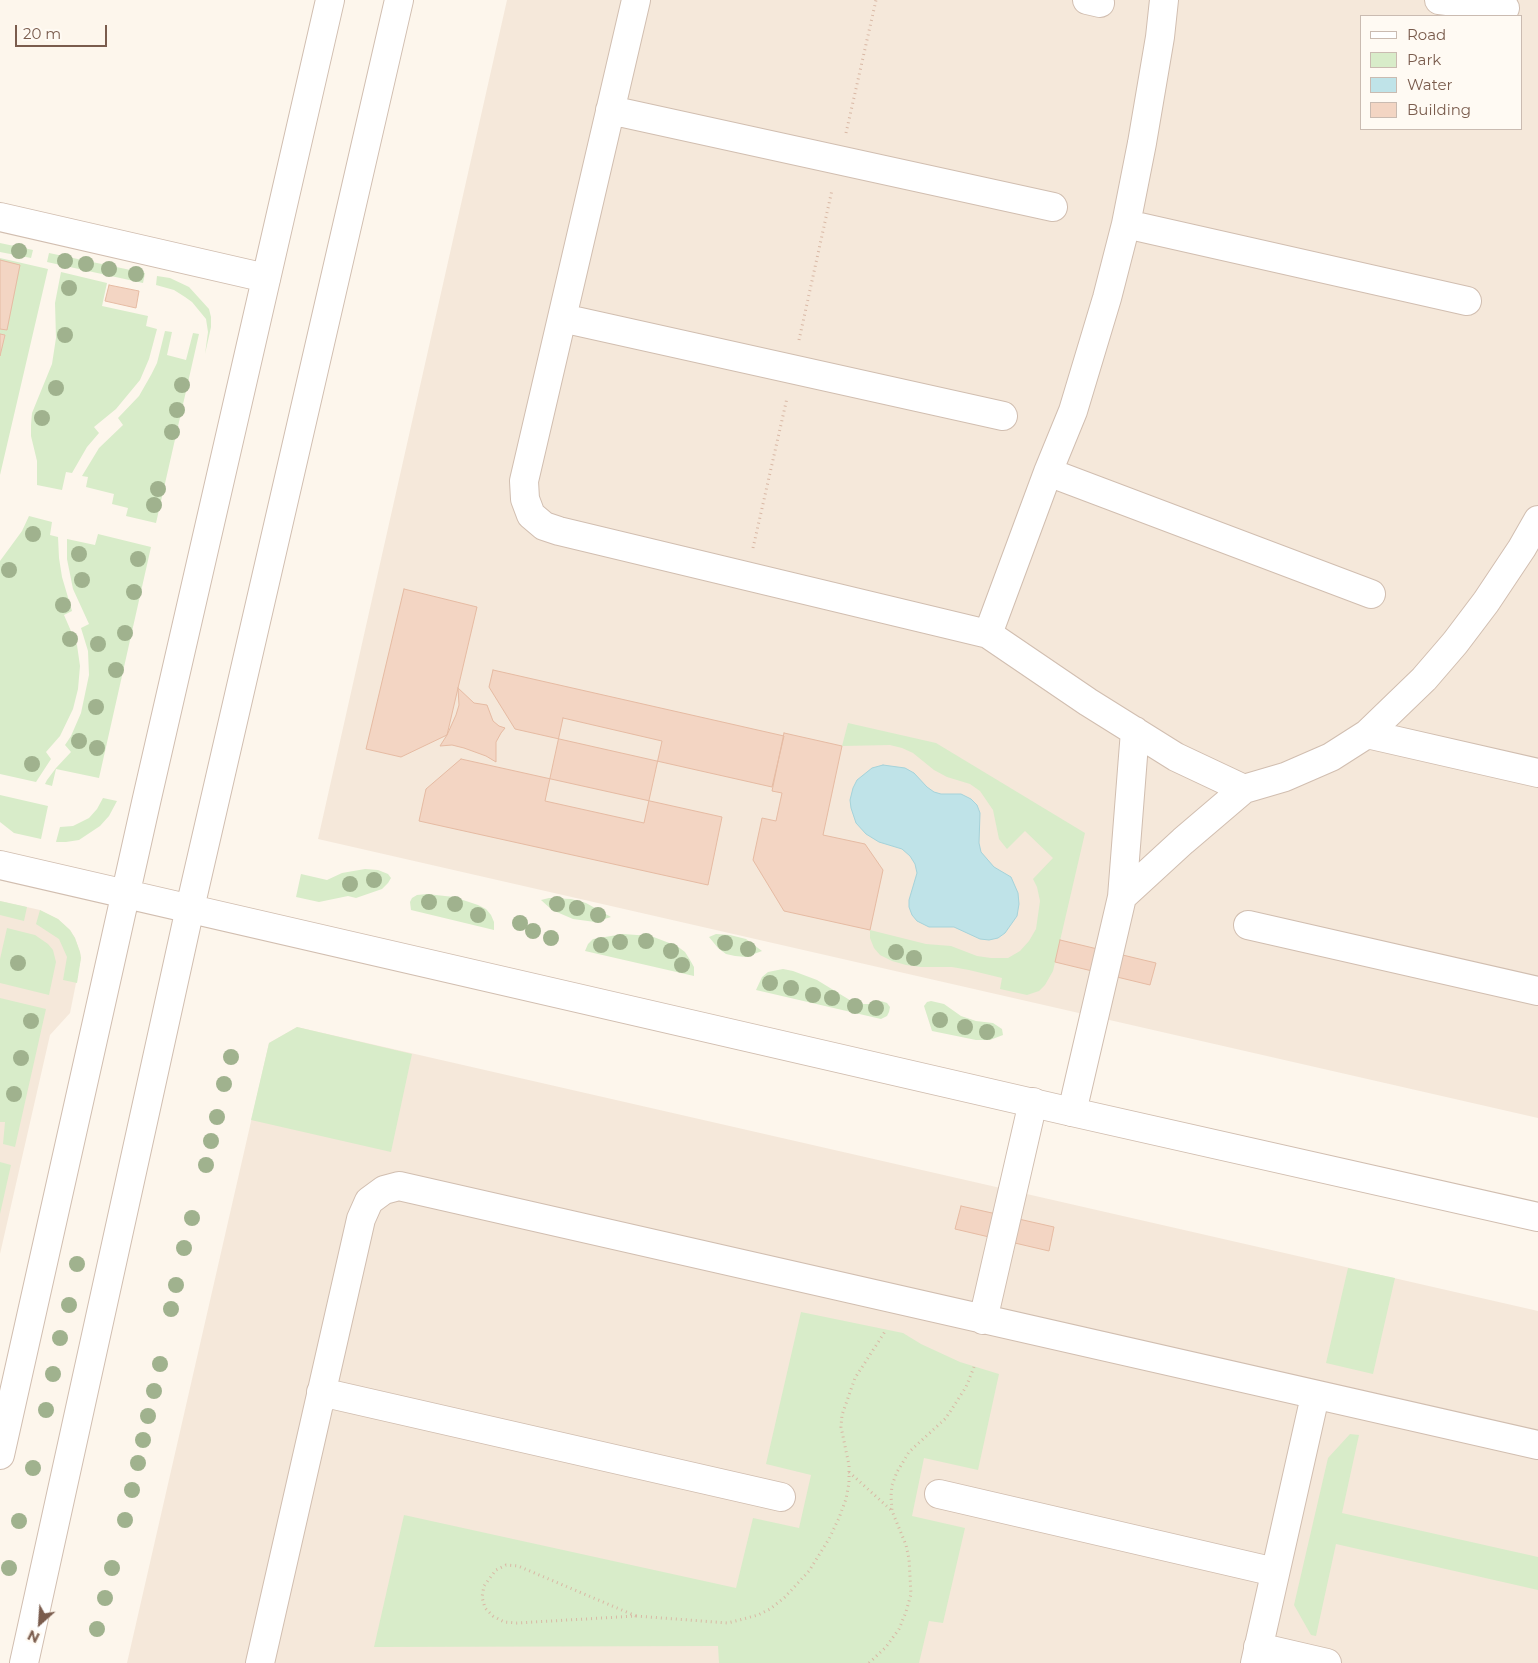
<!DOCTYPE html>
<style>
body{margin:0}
#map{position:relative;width:1538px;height:1663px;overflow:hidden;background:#fdf6ec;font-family:Montserrat,sans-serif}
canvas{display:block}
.legend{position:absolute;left:1360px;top:15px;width:162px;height:115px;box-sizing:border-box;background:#fffaf3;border:1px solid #cabbb1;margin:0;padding:6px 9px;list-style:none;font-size:15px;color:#7a5c4d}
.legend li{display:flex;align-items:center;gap:10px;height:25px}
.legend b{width:25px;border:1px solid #cabbb1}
.north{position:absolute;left:15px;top:1598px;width:50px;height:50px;-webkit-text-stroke:4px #fffaf3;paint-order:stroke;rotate:206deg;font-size:14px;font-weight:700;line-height:20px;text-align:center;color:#7a5c4d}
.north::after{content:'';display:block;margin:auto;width:18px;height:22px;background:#7a5c4d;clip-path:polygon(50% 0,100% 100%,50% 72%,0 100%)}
.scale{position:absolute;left:15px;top:25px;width:92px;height:22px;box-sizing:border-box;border:2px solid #7a5c4d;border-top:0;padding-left:6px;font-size:15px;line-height:18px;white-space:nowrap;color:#7a5c4d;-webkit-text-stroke:4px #fffaf3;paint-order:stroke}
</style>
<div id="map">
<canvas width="1538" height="1663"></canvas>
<ul class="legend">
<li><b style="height:6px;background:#fff"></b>Road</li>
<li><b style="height:14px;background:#d8ecc9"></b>Park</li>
<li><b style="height:14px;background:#bfe3e8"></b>Water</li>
<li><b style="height:14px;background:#f3d5c3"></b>Building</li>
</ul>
<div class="north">N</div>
<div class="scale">20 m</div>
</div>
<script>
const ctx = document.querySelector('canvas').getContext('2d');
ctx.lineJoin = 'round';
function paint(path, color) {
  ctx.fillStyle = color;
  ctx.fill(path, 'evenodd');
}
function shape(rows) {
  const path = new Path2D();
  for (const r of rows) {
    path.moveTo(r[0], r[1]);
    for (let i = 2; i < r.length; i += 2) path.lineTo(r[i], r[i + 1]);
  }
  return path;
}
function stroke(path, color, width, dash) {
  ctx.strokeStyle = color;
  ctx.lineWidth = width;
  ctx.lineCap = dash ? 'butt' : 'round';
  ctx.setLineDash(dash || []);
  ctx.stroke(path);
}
const residential = shape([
 [507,0,1538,0,1538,1118,318,839],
 [1362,16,1522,16,1522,129,1362,129],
 [0,901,40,910,58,919,70,930,75,938,80,952,81,958,70,1013,50,1035,0,1254],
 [297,1027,1538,1311,1538,1663,127,1663,269,1043]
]);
const green = shape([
 [0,243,33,250,31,258,0,252],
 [49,253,145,273,143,283,47,262],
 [0,258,48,269,0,475],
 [61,272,107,283,102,306,148,316,146,326,157,329,149,359,140,380,116,409,94,427,99,433,87,447,72,473,66,472,62,490,37,485,37,461,31,436,31,425,32,413,52,364,56,338,55,303],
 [157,276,170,278,189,287,209,309,211,317,211,327,205,354,208,332,206,319,192,302,185,297,174,290,156,285],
 [165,331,172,332,167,355,186,360,193,333,199,334,156,523,126,516,128,508,112,504,114,494,86,487,88,477,82,476,99,448,123,425,118,418,139,396,151,375,157,363],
 [29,516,52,522,50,535,58,537,59,558,62,577,72,611,64,615,77,645,80,666,78,689,73,709,60,736,46,752,51,759,36,782,0,774,0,561,22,531],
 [98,534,151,547,99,778,56,769,52,786,45,784,47,780,56,768,71,752,65,745,71,736,81,713,89,675,88,651,81,628,89,624,73,589,67,559,67,539,95,545],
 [848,723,936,743,1085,833,1053,971,1045,985,1039,991,1027,995,1000,989,1002,978,969,970,952,967,921,967,906,965,892,961,880,955,874,948,870,938,870,930,926,944,951,946,977,956,991,958,1008,958,1020,951,1029,941,1036,929,1040,901,1037,887,1033,879,1053,858,1025,831,1007,849,999,839,993,810,980,791,970,784,947,777,934,770,913,753,902,748,890,745,842,746],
 [0,795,48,806,41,839,14,833,0,822],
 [103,798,117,801,109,816,100,826,79,840,66,842,56,842,60,827,73,826,89,818,97,809],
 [365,869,378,870,388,874,391,878,388,883,382,889,356,898,348,896,319,902,296,897,301,874,327,880,342,873],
 [427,894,454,897,478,905,486,909,491,915,494,922,494,930,411,910,410,902,412,898,417,895],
 [549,898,571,899,586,903,611,917,595,922,573,919,552,910,541,900],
 [0,901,27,907,24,921,0,915],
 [40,910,58,919,70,930,75,938,80,952,81,958,77,983,63,980,67,957,59,939,36,924],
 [7,928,35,935,48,944,53,950,56,962,49,995,0,983,0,959],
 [623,934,651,936,677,946,685,952,690,960,694,967,694,976,585,951,588,944,593,939],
 [716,934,730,935,746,939,762,951,746,957,735,956,726,954,718,948,709,937],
 [783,969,793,971,817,980,853,1002,863,1004,873,1004,881,1001,887,1003,890,1007,889,1012,887,1016,881,1019,756,990,762,977,768,972],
 [0,998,46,1009,15,1147,3,1144,5,1122,0,1122],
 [931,1001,944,1004,961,1016,976,1021,993,1023,1002,1029,1003,1035,990,1040,976,1040,932,1031,924,1006,927,1002],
 [297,1027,412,1054,391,1152,251,1120,269,1043],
 [0,1162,11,1165,0,1214],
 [1348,1268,1395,1278,1373,1374,1326,1363],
 [801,1312,903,1333,921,1344,960,1362,999,1374,978,1470,924,1458,912,1516,965,1528,943,1623,929,1621,919,1663,719,1663,718,1646,374,1647,404,1515,736,1588,753,1518,799,1528,811,1475,766,1464],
 [1350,1434,1359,1435,1342,1513,1538,1557,1538,1590,1336,1544,1316,1636,1311,1635,1294,1605,1328,1458]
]);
const water = shape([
 [883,765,905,768,914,773,927,787,934,792,941,794,961,794,971,799,977,805,980,813,979,843,981,852,994,867,1011,877,1018,893,1019,904,1017,916,1005,933,998,938,989,940,980,939,954,927,929,927,917,921,912,915,909,907,909,900,917,873,915,864,910,856,902,849,879,842,866,834,856,823,851,808,850,800,853,788,857,780,872,768,883,765]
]);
const building = shape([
 [0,260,20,265,7,330,0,329,0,260],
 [109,285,139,291,136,308,105,301,109,285],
 [0,334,5,335,0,356,0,334],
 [404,589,477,607,447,735,401,757,366,749,404,589],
 [493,670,784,736,772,787,515,729,489,687,493,670],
 [458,688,474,703,487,705,493,721,499,726,505,728,501,733,496,742,496,762,486,756,464,748,452,745,440,746,447,735,456,715,459,705,458,688],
 [563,718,662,741,644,823,545,801,563,718],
 [784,733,842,746,823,835,865,844,883,870,870,930,784,911,753,860,762,818,776,821,782,793,772,791,784,733],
 [461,759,722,817,708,885,419,821,426,789,461,759],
 [1060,940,1156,963,1150,985,1055,962,1060,940],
 [961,1206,1054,1227,1049,1251,955,1229,961,1206]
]);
const path = shape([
 [846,133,876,0],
 [799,340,832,190],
 [753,548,787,398],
 [849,1472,891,1510],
 [636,1616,518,1566,506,1565,496,1570,484,1586,482,1597,485,1608,493,1616,504,1622,517,1623,636,1616,728,1623,758,1615,770,1609,785,1597,809,1571,829,1539,839,1518,846,1499,849,1483,849,1465,841,1427,842,1415,855,1378,886,1330],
 [869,1663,886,1647,899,1629,906,1612,911,1594,909,1559,906,1545,892,1511,891,1496,892,1485,897,1472,909,1452,946,1418,966,1387,974,1367]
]);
const minor = shape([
 [636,0,524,481,525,499,531,515,544,526,559,531,988,634],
 [1087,0,1100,3],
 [1164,0,1160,37,1142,143,1126,224,1107,298,1073,411,1048,472,988,634,1088,702,1176,757,1244,789],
 [1439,0,1505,8],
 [610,110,1053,207],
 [0,217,266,278],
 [1126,224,1467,301],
 [562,318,1003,416],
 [1048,472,1371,594],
 [1367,734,1538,773],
 [1122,897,1135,731],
 [1248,925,1538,991],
 [1072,1112,1122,897,1183,841,1244,789,1285,777,1331,757,1367,734,1424,679,1455,643,1486,602,1522,548,1538,520],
 [983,1320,1033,1102],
 [321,1392,781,1497],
 [939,1494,1275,1572],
 [1258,1647,1327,1663],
 [260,1663,361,1219,369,1201,384,1190,399,1186,1538,1445],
 [1255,1663,1315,1396]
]);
const tertiary = shape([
 [0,865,1072,1112,1538,1217],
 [0,1455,147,798,330,0],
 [24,1663,190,908,399,0]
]);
const trees = [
 [19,251],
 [65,261],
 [86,264],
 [109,269],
 [136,274],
 [69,288],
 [65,335],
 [182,385],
 [56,388],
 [177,410],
 [42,418],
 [172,432],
 [158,489],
 [154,505],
 [33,534],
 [79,554],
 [138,559],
 [9,570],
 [82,580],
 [134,592],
 [63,605],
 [125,633],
 [70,639],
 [98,644],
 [116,670],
 [96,707],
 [79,741],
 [97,748],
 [32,764],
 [374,880],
 [350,884],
 [429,902],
 [455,904],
 [557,904],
 [577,908],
 [478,915],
 [598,915],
 [520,923],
 [533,931],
 [551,938],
 [646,941],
 [620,942],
 [725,943],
 [601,945],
 [748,949],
 [671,951],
 [896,952],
 [914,958],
 [18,963],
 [682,965],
 [770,983],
 [791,988],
 [813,995],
 [832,998],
 [855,1006],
 [876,1008],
 [940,1020],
 [31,1021],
 [965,1027],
 [987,1032],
 [231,1057],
 [21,1058],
 [224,1084],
 [14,1094],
 [217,1117],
 [211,1141],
 [206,1165],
 [192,1218],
 [184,1248],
 [77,1264],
 [176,1285],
 [69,1305],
 [171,1309],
 [60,1338],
 [160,1364],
 [53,1374],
 [154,1391],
 [46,1410],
 [148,1416],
 [143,1440],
 [138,1463],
 [33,1468],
 [132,1490],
 [125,1520],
 [19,1521],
 [9,1568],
 [112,1568],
 [105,1598],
 [97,1629]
];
paint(residential, '#f5e8da');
paint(green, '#d8ecc9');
paint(water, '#bfe3e8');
stroke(water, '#a5d3da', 1);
paint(building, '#f3d5c3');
stroke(building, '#e6bba3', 1);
stroke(minor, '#d1beb0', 30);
stroke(tertiary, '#d1beb0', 30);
stroke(path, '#d9b8a5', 3, [1, 4]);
stroke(minor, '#fff', 28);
stroke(tertiary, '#fff', 28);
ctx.fillStyle = '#a0b28e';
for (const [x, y] of trees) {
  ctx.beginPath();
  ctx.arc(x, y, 8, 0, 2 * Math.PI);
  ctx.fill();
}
</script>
